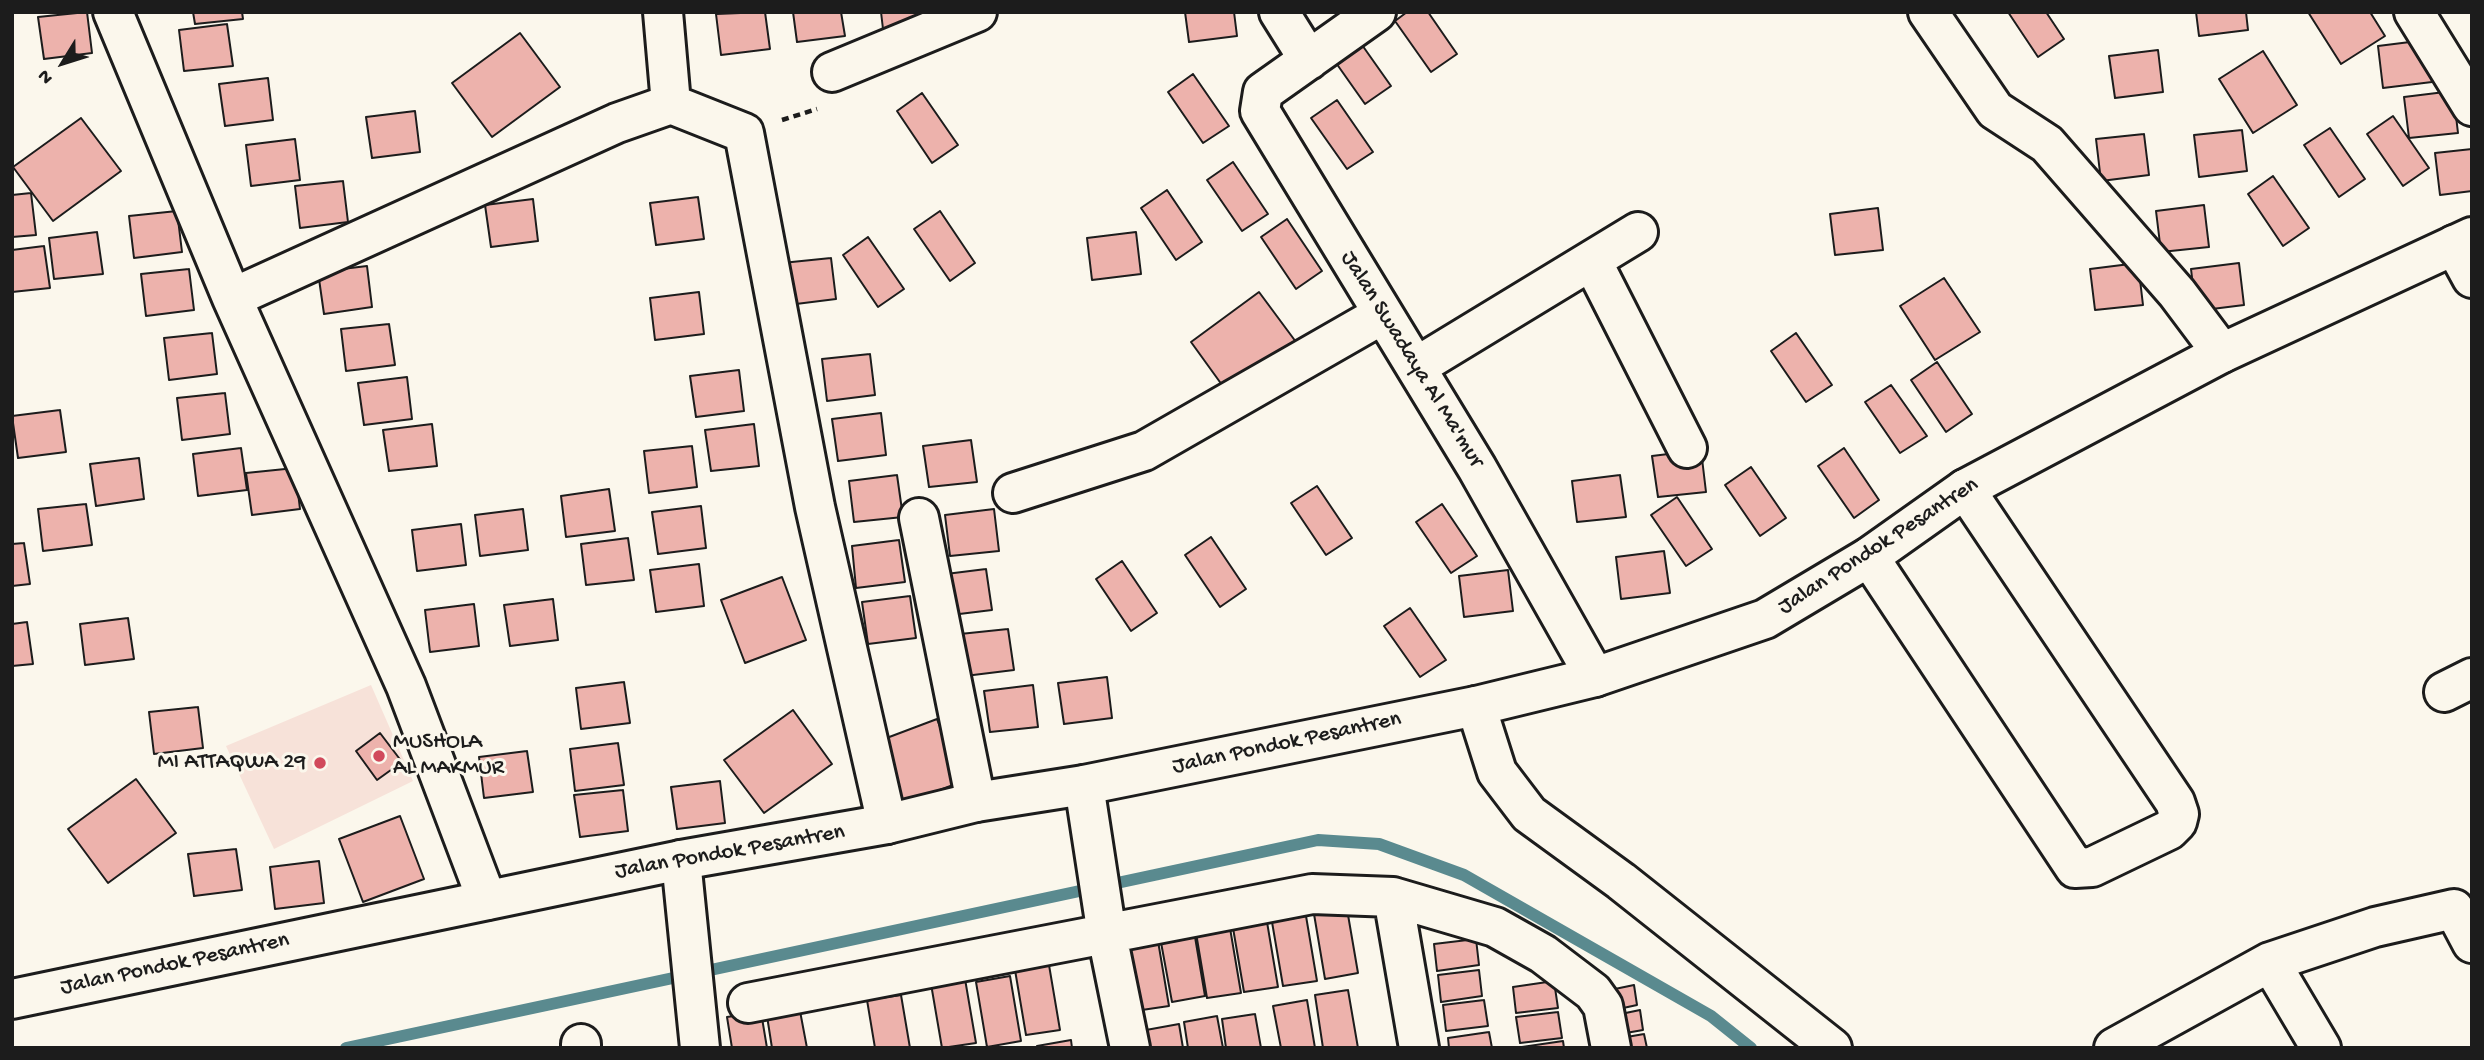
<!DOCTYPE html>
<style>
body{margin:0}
#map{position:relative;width:2484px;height:1060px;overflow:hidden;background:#fbf7ec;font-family:"Gochi Hand",sans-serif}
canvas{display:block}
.frame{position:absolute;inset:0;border:14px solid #1c1c1c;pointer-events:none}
.north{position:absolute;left:28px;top:28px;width:70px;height:70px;-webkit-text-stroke:5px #fbf7ec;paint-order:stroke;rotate:232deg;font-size:19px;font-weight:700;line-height:28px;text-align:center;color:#1c1c1c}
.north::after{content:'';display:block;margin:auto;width:24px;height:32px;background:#1c1c1c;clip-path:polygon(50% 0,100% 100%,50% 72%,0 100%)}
</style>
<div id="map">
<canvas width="2484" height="1060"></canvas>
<div class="frame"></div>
<div class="north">N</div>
</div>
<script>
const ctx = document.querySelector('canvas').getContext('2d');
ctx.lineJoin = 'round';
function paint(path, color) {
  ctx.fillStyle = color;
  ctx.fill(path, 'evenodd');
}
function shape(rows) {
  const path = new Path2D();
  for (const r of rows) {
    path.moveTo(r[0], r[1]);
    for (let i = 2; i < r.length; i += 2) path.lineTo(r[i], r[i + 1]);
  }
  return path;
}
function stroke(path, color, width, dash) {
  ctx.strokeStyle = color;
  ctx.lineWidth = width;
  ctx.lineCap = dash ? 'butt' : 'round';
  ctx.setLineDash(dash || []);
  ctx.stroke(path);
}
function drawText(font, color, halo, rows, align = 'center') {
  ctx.font = font + ' "Gochi Hand",sans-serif';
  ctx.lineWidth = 6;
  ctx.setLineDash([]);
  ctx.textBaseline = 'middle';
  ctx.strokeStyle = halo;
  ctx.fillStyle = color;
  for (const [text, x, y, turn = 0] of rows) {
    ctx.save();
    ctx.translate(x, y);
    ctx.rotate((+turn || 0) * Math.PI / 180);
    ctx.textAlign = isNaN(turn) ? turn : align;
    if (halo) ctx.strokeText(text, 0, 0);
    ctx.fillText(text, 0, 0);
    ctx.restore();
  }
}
const built = shape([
 [371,685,413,781,274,849,226,746]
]);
const stream = shape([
 [346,1048,1318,840,1379,844,1464,875,1711,1016,1751,1048]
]);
const building = shape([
 [87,12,92,53,44,59,38,17,87,12],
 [193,12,242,12,243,19,195,24,193,12],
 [765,12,770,49,721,55,716,14,765,12],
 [793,12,841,12,845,36,797,42,793,12],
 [881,12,930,12,931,23,883,29,881,12],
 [1185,12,1234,12,1237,36,1189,42,1185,12],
 [1407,12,1428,12,1457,54,1431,72,1395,21,1407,12],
 [2008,12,2046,12,2064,39,2038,57,2008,12],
 [2196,12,2246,12,2248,30,2199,36,2196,12],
 [2308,12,2370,12,2385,36,2341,64,2308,12],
 [227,24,233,66,184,71,179,30,227,24],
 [520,33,560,87,492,137,452,83,520,33],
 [1355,35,1391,86,1365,104,1329,53,1355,35],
 [2426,40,2432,82,2383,88,2378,46,2426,40],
 [2158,50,2163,92,2115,98,2109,56,2158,50],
 [2263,51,2297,105,2253,133,2219,79,2263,51],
 [1193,74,1229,126,1203,143,1168,92,1193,74],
 [268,78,273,120,225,126,219,84,268,78],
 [2453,91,2458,133,2409,138,2404,97,2453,91],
 [922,93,958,145,932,163,897,111,922,93],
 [1337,100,1373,152,1347,169,1311,118,1337,100],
 [415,111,420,152,372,158,366,117,415,111],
 [2393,116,2429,168,2403,186,2367,134,2393,116],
 [81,118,121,171,53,221,13,167,81,118],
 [2330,128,2365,179,2339,197,2304,145,2330,128],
 [2242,130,2247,171,2199,177,2194,135,2242,130],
 [2144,134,2149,175,2101,181,2096,139,2144,134],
 [295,139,300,180,251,186,246,145,295,139],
 [2472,149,2472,191,2440,195,2435,153,2472,149],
 [1233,162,1268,214,1242,231,1207,180,1233,162],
 [2273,176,2309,228,2283,246,2248,194,2273,176],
 [343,181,348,222,300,228,295,186,343,181],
 [1167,190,1202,242,1176,260,1141,208,1167,190],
 [31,193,36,235,12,237,12,195,31,193],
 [698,197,704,239,656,245,650,203,698,197],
 [533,199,538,241,491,247,485,205,533,199],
 [2204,205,2209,247,2161,252,2156,211,2204,205],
 [1878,208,1883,250,1835,255,1830,214,1878,208],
 [177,211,182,252,134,258,129,216,177,211],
 [940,211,975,263,950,281,914,229,940,211],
 [1287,219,1322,271,1296,289,1261,237,1287,219],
 [97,232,103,274,54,279,49,238,97,232],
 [1136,232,1141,274,1092,280,1087,238,1136,232],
 [868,237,904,289,878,307,843,255,868,237],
 [44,246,50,288,12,292,12,250,44,246],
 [831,258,836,299,788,305,782,263,831,258],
 [2138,263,2143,305,2095,310,2090,269,2138,263],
 [2239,263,2244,305,2196,311,2191,269,2239,263],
 [367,266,372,307,324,314,318,272,367,266],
 [189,269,194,310,146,316,141,274,189,269],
 [1944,278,1980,332,1935,360,1900,306,1944,278],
 [699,292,704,334,655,340,650,298,699,292],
 [1259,292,1299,346,1230,396,1191,342,1259,292],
 [389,324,395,365,346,371,341,329,389,324],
 [212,333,217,374,169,380,164,338,212,333],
 [1796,333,1832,385,1806,402,1771,351,1796,333],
 [870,354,875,395,827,401,822,359,870,354],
 [1937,362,1972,414,1946,432,1911,380,1937,362],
 [739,370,744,411,696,417,690,376,739,370],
 [407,377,412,419,364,425,358,383,407,377],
 [1891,385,1927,436,1900,453,1865,402,1891,385],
 [225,393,230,434,182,440,177,398,225,393],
 [60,410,66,452,18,458,12,416,60,410],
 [881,413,886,455,838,461,832,419,881,413],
 [432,424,437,466,389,471,383,430,432,424],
 [754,424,759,466,711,471,705,430,754,424],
 [971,440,977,482,929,487,923,446,971,440],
 [692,446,697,487,649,493,644,451,692,446],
 [241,448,247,490,198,496,193,454,241,448],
 [1844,448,1879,500,1854,518,1818,466,1844,448],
 [1701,450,1706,492,1658,497,1652,456,1701,450],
 [139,458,144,499,96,506,90,464,139,458],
 [1751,467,1786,518,1760,536,1725,485,1751,467],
 [295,468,300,509,252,515,246,473,295,468],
 [897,475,903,517,854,522,849,481,897,475],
 [1620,475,1626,517,1577,522,1572,481,1620,475],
 [1317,486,1352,538,1326,555,1291,503,1317,486],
 [609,489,615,531,566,537,561,496,609,489],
 [1677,497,1712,549,1686,566,1651,515,1677,497],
 [86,504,92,545,43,551,38,509,86,504],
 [1442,504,1477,556,1451,573,1416,522,1442,504],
 [701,506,706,548,658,554,652,512,701,506],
 [523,509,528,550,480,556,475,515,523,509],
 [994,509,999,551,950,556,945,515,994,509],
 [461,524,466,565,417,571,412,530,461,524],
 [1211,537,1246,589,1220,607,1185,555,1211,537],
 [628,538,634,580,586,585,581,544,628,538],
 [899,540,905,582,856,588,852,546,899,540],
 [24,543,30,584,12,586,12,544,24,543],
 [1664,551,1670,593,1621,599,1616,557,1664,551],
 [1122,561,1157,613,1131,631,1096,579,1122,561],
 [699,564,704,606,656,612,650,570,699,564],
 [986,569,992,610,943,616,938,575,986,569],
 [1508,570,1513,611,1464,617,1459,576,1508,570],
 [782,577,806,640,745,663,721,600,782,577],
 [910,596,916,638,868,644,862,602,910,596],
 [553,599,558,640,510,646,504,605,553,599],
 [474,604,479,646,430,652,425,610,474,604],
 [1410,608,1446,660,1420,677,1384,626,1410,608],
 [128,618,134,659,85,665,80,624,128,618],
 [27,622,33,664,12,666,12,624,27,622],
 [1008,629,1014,670,965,676,960,634,1008,629],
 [1107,677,1112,718,1064,724,1058,683,1107,677],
 [624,682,630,723,581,729,576,688,624,682],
 [1033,685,1038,727,990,732,984,691,1033,685],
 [198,707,203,748,154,754,149,712,198,707],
 [793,710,832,764,764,813,724,760,793,710],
 [937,719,961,782,900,805,876,742,937,719],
 [380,733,402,762,377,780,356,751,380,733],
 [618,743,624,785,575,791,570,749,618,743],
 [527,751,533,792,484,798,479,757,527,751],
 [136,779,176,833,108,883,68,829,136,779],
 [720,781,725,823,677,829,671,787,720,781],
 [623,790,628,831,580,837,574,795,623,790],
 [400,816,424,879,363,902,339,839,400,816],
 [236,849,242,890,194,896,188,854,236,849],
 [319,861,324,903,275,909,270,867,319,861],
 [1347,909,1358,973,1325,979,1314,914,1347,909],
 [1306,916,1317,981,1283,986,1272,922,1306,916],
 [1267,922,1278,987,1244,992,1233,928,1267,922],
 [1230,928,1241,993,1207,998,1196,933,1230,928],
 [1194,931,1205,996,1172,1002,1160,937,1194,931],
 [1476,939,1479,965,1437,971,1434,944,1476,939],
 [1158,941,1169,1006,1135,1011,1124,946,1158,941],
 [1049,965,1060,1030,1026,1035,1015,970,1049,965],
 [1479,970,1482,996,1441,1002,1438,975,1479,970],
 [1010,976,1021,1041,987,1047,976,982,1010,976],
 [965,979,976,1043,942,1048,931,984,965,979],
 [1554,981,1558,1008,1516,1013,1513,987,1554,981],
 [1634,985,1637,1005,1614,1010,1610,990,1634,985],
 [1348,990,1358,1048,1323,1048,1315,995,1348,990],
 [901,995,910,1048,875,1048,867,1000,901,995],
 [1307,1000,1315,1048,1281,1048,1273,1006,1307,1000],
 [1484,1000,1488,1026,1446,1031,1443,1005,1484,1000],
 [1640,1010,1643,1030,1620,1034,1616,1015,1640,1010],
 [800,1011,807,1048,772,1048,767,1016,800,1011],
 [761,1012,767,1048,732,1048,727,1017,761,1012],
 [1558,1012,1562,1038,1520,1043,1516,1017,1558,1012],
 [1255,1014,1261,1048,1226,1048,1222,1019,1255,1014],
 [1217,1016,1223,1048,1188,1048,1184,1022,1217,1016],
 [1179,1024,1183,1048,1149,1048,1146,1030,1179,1024],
 [1489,1032,1492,1048,1449,1048,1448,1038,1489,1032],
 [1644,1034,1647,1048,1622,1048,1621,1038,1644,1034],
 [1071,1040,1072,1048,1037,1048,1037,1046,1071,1040],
 [1563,1041,1564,1048,1522,1047,1563,1041]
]);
const path = shape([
 [782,120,817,109]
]);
const minor = shape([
 [113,12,232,298,406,686,487,900],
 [663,12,671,104],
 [1279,12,1309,60],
 [1376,12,1263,92,1260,111,1477,468,1595,677],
 [1928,12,1995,110,2047,144,2177,293,2222,353],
 [2414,12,2472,106],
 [832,72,977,12],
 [2454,245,2472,278],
 [1592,261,1687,448],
 [232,298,617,123,671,104,744,133,815,507,887,824],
 [1416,367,1638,232],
 [1013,493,1144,451,1383,314],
 [919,518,976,802],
 [1869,557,2075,868,2092,867,2169,830,2177,822,2179,814,2175,802,1965,489],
 [2444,692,2472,678],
 [1476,706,1497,772,1529,814,1621,881,1832,1048],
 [1084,785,1107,935,1130,1048],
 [681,860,700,1048],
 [1393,897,1419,1048],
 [2270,962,2321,1048],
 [748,1003,1312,894,1393,897,1495,927,1543,954,1593,992,1603,1006,1611,1048],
 [581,1048,581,1044],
 [2114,1048,2270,962,2375,927,2454,909,2472,943]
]);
const tertiary = shape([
 [12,999,681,860,887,824,976,802,1084,785,1476,706,1595,677,1765,619,1869,557,1965,489,2222,353,2472,237]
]);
const markers = [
 [379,756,7,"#d1495b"],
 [320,763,7,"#d1495b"]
];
const streetNames = [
 ["Jalan Swadaya Al Ma'mur",1411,360,58],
 ["Jalan Pondok Pesantren",1879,547,-33],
 ["Jalan Pondok Pesantren",1287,744,-12],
 ["Jalan Pondok Pesantren",730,853,-10],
 ["Jalan Pondok Pesantren",175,965,-12]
];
const poiNames = [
 ["MUSHOLA",393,743],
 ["AL MAKMUR",393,769],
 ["MI ATTAQWA 29",306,763,"right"]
];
paint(built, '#f7e2d9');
stroke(stream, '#5a8a8f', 12);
paint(building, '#edb2ac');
stroke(building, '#1c1c1c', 2);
stroke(minor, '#1c1c1c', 44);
stroke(tertiary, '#1c1c1c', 44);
stroke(path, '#1c1c1c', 4.5, [7, 5]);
stroke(minor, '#fbf7ec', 38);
stroke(tertiary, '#fbf7ec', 38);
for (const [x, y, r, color] of markers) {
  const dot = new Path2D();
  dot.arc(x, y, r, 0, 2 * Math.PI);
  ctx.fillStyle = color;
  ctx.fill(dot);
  stroke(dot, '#fbf7ec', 2.5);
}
drawText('23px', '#1c1c1c', '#fbf7ec', streetNames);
drawText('23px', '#1c1c1c', '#fbf7ec', poiNames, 'left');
</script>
